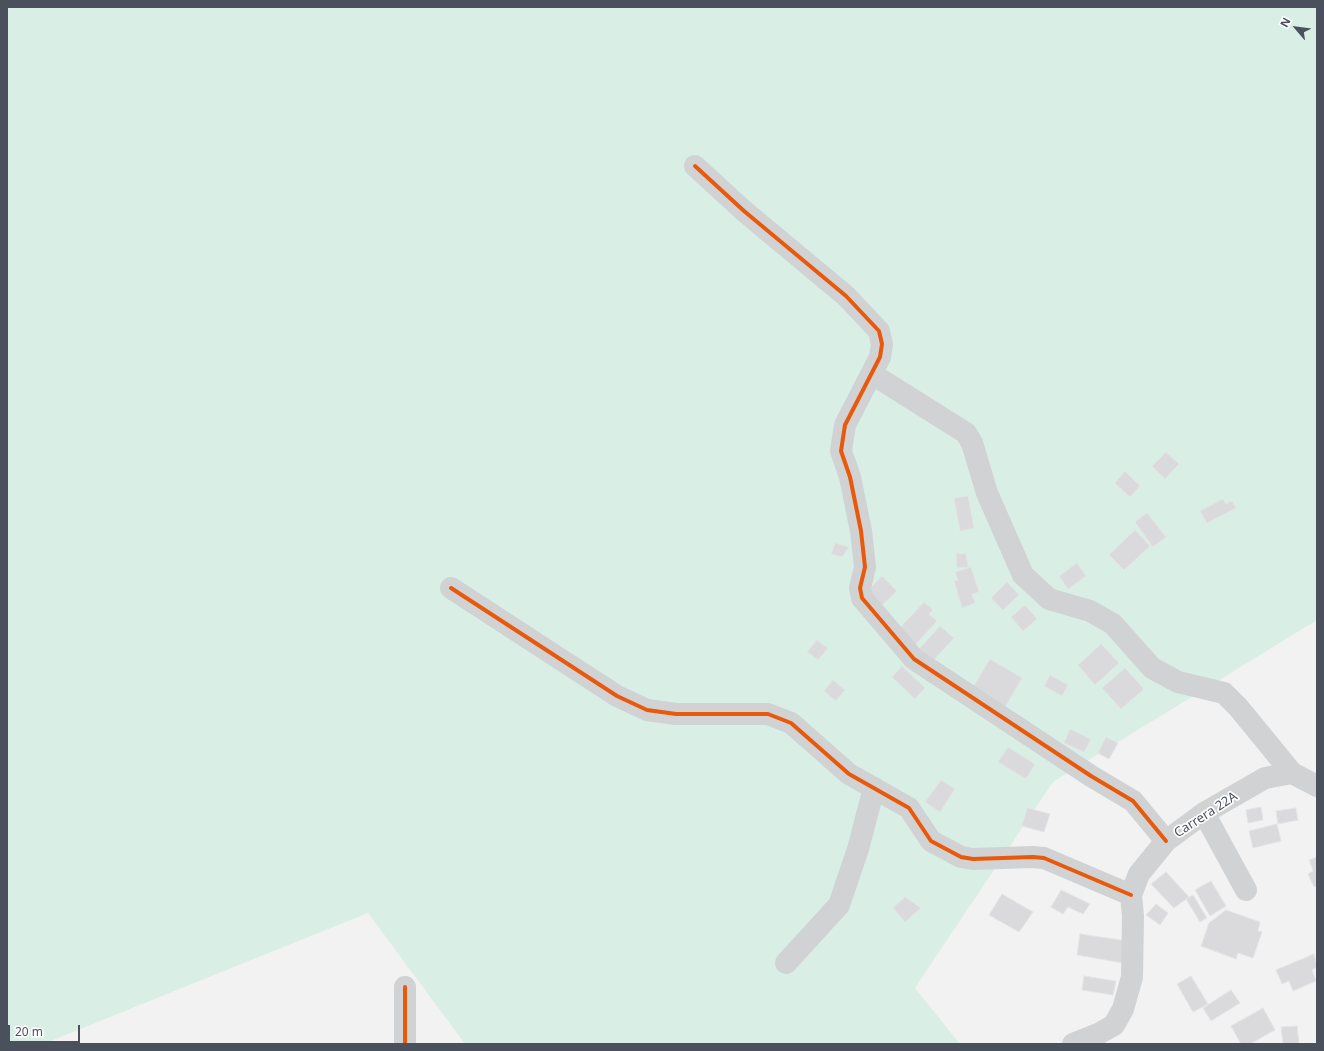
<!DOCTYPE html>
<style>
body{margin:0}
#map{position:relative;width:1324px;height:1051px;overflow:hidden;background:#f2f2f2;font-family:"Noto Sans",sans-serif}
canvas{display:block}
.frame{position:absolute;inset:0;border:8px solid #4a515d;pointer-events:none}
.north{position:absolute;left:1276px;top:8px;width:40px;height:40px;-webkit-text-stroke:3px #fff;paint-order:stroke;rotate:298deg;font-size:11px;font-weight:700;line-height:16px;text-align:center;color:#4a515d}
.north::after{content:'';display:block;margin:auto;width:14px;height:18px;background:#4a515d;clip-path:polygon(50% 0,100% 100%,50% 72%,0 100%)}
.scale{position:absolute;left:8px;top:1025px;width:72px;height:18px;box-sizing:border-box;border:2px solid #4a515d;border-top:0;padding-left:5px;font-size:12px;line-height:14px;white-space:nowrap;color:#4a515d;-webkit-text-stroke:3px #fff;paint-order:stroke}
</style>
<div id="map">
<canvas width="1324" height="1051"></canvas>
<div class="frame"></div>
<div class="north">N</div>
<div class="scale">20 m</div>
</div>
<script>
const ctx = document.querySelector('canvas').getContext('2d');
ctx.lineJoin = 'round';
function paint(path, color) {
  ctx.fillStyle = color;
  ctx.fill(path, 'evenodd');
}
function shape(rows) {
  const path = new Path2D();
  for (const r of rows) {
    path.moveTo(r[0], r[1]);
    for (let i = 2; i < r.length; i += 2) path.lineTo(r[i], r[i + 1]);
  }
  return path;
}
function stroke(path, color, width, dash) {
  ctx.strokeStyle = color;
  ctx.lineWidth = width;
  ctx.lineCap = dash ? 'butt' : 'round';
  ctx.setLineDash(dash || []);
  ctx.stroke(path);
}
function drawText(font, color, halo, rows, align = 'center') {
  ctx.font = font + ' "Noto Sans",sans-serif';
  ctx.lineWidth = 3.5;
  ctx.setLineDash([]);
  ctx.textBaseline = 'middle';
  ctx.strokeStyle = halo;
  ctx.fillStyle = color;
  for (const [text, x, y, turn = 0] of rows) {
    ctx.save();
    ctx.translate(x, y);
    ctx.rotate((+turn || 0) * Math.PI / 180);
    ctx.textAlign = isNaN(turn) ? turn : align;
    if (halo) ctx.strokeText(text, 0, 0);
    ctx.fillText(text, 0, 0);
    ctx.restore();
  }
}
const green = shape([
 [7,7,1317,7,1317,620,1053,782,915,988,960,1044,465,1044,368,913,43,1044,7,1044]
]);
const building = shape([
 [1166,452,1179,464,1165,479,1152,466,1166,452],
 [1125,471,1140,486,1130,497,1115,483,1125,471],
 [968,496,974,528,960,531,954,498,968,496],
 [1223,499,1226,504,1232,501,1236,508,1207,523,1200,511,1223,499],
 [1147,513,1166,537,1153,547,1135,522,1147,513],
 [1135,530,1150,546,1124,570,1109,555,1135,530],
 [835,543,849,547,842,557,831,554,835,543],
 [966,553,968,567,957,568,956,554,966,553],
 [1077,563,1086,576,1068,589,1059,576,1077,563],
 [971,567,979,592,972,594,975,603,962,608,954,581,958,580,955,572,971,567],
 [882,576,897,591,880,607,866,592,882,576],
 [1007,582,1019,595,1003,610,991,598,1007,582],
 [924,602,933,610,929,614,937,621,914,646,897,631,924,602],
 [1025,605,1037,619,1023,631,1011,617,1025,605],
 [940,626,954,638,933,661,919,649,940,626],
 [817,640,828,648,818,660,807,652,817,640],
 [1101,644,1119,663,1095,685,1078,665,1101,644],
 [990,659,1022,678,1004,709,972,689,990,659],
 [902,666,925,688,915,699,892,677,902,666],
 [1125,668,1144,689,1121,709,1102,688,1125,668],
 [1050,675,1068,685,1062,696,1044,686,1050,675],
 [833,680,845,690,836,701,824,691,833,680],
 [1070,729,1091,739,1084,752,1064,743,1070,729],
 [1106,737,1118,743,1109,759,1098,753,1106,737],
 [1008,747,1035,764,1026,779,998,762,1008,747],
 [941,780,955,789,940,812,925,802,941,780],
 [1261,807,1263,820,1248,823,1246,810,1261,807],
 [1027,808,1050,814,1044,832,1022,826,1027,808],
 [1296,808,1298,820,1278,824,1276,811,1296,808],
 [1277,824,1281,841,1253,848,1249,831,1277,824],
 [1317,857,1317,886,1314,887,1308,874,1313,871,1309,860,1317,857],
 [1166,872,1189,897,1174,908,1151,884,1166,872],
 [1211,881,1226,906,1210,916,1195,890,1211,881],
 [1061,890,1090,904,1083,914,1068,907,1063,914,1051,907,1061,890],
 [1002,894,1033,912,1019,932,989,915,1002,894],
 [1193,895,1207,918,1200,922,1186,899,1193,895],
 [905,897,921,908,905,922,893,908,905,897],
 [1156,904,1168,913,1160,925,1146,915,1156,904],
 [1226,910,1260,922,1258,931,1262,932,1253,958,1238,953,1236,959,1201,946,1209,923,1226,910],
 [1080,934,1128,941,1123,963,1077,955,1080,934],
 [1314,954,1317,967,1312,970,1316,981,1293,991,1289,981,1282,984,1276,970,1314,954],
 [1084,976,1116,981,1113,995,1082,990,1084,976],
 [1191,976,1208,1004,1193,1012,1177,984,1191,976],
 [1231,990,1240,1003,1211,1021,1203,1008,1231,990],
 [1263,1008,1275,1030,1250,1044,1241,1044,1231,1026,1263,1008],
 [1297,1026,1299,1044,1283,1044,1281,1027,1297,1026]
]);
const minor = shape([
 [695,166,744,211,846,296,879,331,882,344,880,357,845,425,841,451,850,477,861,531,865,567,860,588,862,598,914,659,1091,776,1133,801,1166,841],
 [872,374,966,433,972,443,987,493,1023,575,1049,599,1090,611,1113,624,1152,668,1178,682,1224,693,1238,707,1292,773],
 [451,588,617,696,647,710,676,714,768,714,791,723,849,774,909,808,931,841,961,857,973,859,1033,857,1044,858,1131,895],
 [1204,813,1246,890],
 [786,963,839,905,858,849,874,788],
 [405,1044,405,987],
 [1073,1044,1098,1034,1114,1025,1123,1009,1132,977,1133,916,1131,895,1139,874,1166,841,1204,813,1265,778,1292,773,1317,786]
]);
const cycleway = shape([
 [695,166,744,211,846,296,879,331,882,344,880,357,845,425,841,451,850,477,861,531,865,567,860,588,862,598,914,659,1091,776,1133,801,1166,841],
 [451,588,617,696,647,710,676,714,768,714,791,723,849,774,909,808,931,841,961,857,973,859,1033,857,1044,858,1131,895],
 [405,1044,405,987]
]);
const streetNames = [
 ["Carrera 22A",1206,815,-33]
];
paint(green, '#d9efe5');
paint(building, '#dadadc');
stroke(building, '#e4e4e5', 1);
stroke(minor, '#d1d2d4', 22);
stroke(cycleway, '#e8590c', 4);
drawText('13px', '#4a515d', '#fff', streetNames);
</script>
